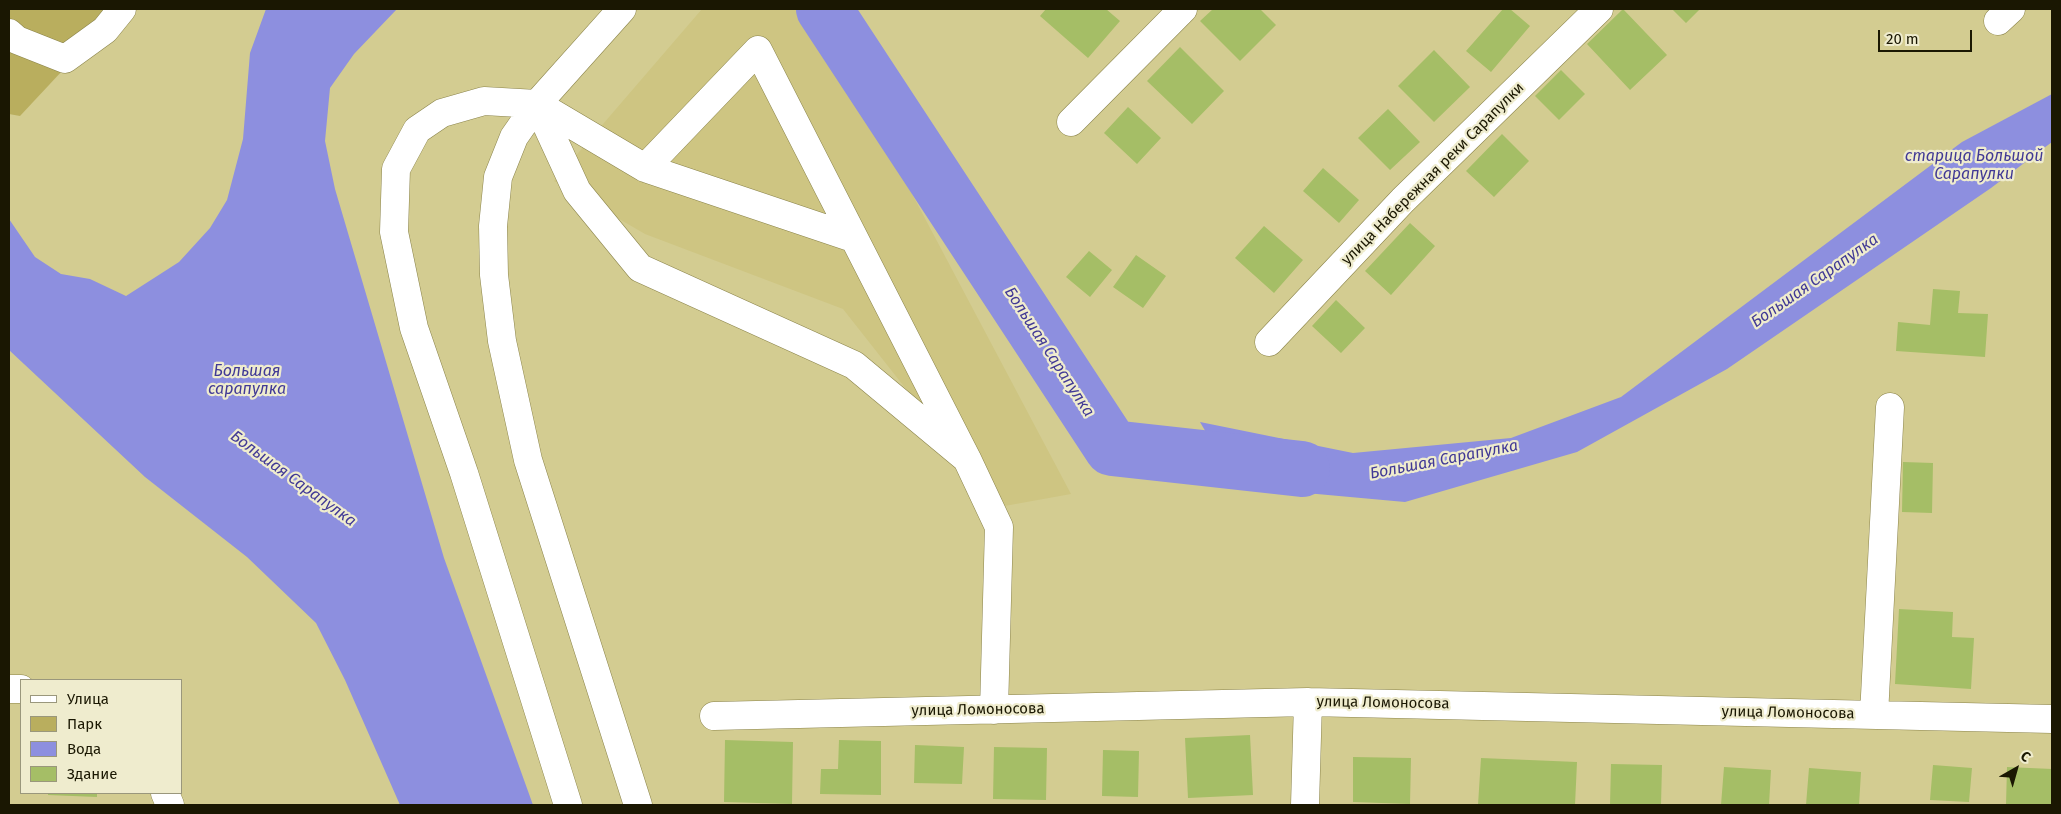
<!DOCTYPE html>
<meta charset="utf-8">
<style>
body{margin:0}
#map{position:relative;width:2061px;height:814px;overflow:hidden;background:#d3cc91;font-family:"Fira Sans",sans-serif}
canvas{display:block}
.frame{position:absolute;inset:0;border:10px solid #1a1702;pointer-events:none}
.legend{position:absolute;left:20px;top:679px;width:162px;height:115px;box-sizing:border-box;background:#efecce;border:1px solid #9a977c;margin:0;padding:6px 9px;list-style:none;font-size:15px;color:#1a1702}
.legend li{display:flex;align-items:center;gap:10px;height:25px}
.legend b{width:25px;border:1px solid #9a977c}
.north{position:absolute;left:1991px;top:744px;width:50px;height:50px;-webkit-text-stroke:4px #efecce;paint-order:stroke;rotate:38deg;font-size:14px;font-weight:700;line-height:20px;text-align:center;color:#1a1702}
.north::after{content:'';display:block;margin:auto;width:18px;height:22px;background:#1a1702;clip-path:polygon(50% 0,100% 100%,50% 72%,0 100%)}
.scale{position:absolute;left:1878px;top:30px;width:94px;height:22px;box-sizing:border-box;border:2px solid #1a1702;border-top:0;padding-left:6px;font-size:15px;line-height:18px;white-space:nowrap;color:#1a1702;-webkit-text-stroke:4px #efecce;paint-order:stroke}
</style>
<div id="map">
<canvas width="2061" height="814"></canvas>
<div class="frame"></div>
<ul class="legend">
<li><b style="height:6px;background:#fff"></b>Улица</li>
<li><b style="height:14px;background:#b9ae5e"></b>Парк</li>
<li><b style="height:14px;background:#8d8fdf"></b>Вода</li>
<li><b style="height:14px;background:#a5be66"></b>Здание</li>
</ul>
<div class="north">С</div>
<div class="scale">20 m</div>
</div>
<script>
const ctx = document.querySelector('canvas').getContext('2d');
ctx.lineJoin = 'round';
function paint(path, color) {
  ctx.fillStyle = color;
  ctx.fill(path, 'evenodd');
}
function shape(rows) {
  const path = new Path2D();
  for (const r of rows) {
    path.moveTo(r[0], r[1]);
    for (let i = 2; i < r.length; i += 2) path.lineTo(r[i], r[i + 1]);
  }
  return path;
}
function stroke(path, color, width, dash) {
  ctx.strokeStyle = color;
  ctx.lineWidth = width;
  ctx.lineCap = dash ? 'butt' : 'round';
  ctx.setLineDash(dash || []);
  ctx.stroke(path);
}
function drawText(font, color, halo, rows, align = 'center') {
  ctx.font = font + ' "Fira Sans",sans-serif';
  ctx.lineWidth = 4.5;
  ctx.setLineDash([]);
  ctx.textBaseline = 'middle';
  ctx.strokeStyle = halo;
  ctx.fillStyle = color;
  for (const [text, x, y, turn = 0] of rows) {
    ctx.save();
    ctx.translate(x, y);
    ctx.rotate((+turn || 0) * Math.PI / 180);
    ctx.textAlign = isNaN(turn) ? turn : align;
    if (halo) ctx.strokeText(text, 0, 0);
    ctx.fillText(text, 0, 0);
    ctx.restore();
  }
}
const built = shape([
 [702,9,814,9,1071,494,999,507,843,309,645,234,554,181]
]);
const green = shape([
 [9,9,120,9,20,116,9,114]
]);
const water = shape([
 [266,9,397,9,354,54,330,88,325,141,335,189,444,558,533,805,400,805,345,680,316,623,247,557,145,477,9,350,9,219,35,257,61,274,90,279,126,296,179,262,210,228,227,200,243,139,250,53],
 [2052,94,2052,142,1991,188,1727,369,1577,452,1405,502,1284,491,1221,458,1200,422,1353,453,1511,438,1621,397,1962,142]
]);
const river = shape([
 [824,9,1112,448,1302,469]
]);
const building = shape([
 [1046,9,1106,9,1120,21,1088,58,1040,16],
 [1213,9,1260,9,1276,25,1240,61,1200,21],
 [1503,9,1510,9,1530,26,1491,72,1466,51],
 [1623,9,1667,55,1630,90,1587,44],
 [1672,9,1700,9,1686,23],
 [1180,47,1224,91,1192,124,1147,81],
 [1434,50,1470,87,1434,122,1398,86],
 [1561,70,1585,94,1559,120,1535,96],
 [1128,107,1161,138,1137,164,1104,133],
 [1388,109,1420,142,1390,170,1358,138],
 [1502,134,1529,161,1494,197,1466,171],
 [1323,168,1359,200,1339,223,1303,191],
 [1410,223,1435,246,1391,295,1365,271],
 [1264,226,1303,260,1274,293,1235,258],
 [1089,251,1112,270,1090,297,1066,277],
 [1136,255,1166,276,1143,308,1113,287],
 [1933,289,1960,291,1958,313,1988,314,1985,357,1896,351,1898,322,1930,325],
 [1336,300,1365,328,1341,353,1312,326],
 [1903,462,1933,463,1932,513,1902,512],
 [1899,609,1953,612,1952,637,1974,638,1971,689,1895,684],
 [1250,735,1253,795,1188,798,1185,738],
 [725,740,793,742,792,804,724,802],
 [839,740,881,741,881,795,820,794,821,769,838,769],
 [915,745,964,747,962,784,914,783],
 [994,747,1047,748,1046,800,993,799],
 [1103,750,1139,751,1138,797,1102,796],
 [1353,757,1411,758,1410,804,1353,802],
 [1481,758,1577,762,1575,805,1478,805],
 [1611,764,1662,765,1661,805,1610,805],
 [1933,765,1972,768,1969,802,1930,800],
 [1724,767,1771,770,1769,805,1721,805],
 [2007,767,2052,769,2052,805,2006,805],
 [1809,768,1861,772,1859,805,1806,805],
 [48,793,97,793,97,797,48,795]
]);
const minor = shape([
 [622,9,537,104,514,137,498,177,493,226,494,275,502,341,528,460,638,805],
 [1998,21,2011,9],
 [9,33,17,40,65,59,105,30,122,9],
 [537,104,577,191,640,268,854,365,967,459,999,527,994,710],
 [1071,122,1183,9],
 [645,168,853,238],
 [1269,342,1403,200,1599,9],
 [9,689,21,689],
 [1874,715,1890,407],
 [714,716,1308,702,2052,719],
 [165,793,170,805],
 [568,805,464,473,414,328,394,232,396,169,417,130,442,113,484,101,537,104,645,168,758,50,967,459],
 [1305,805,1308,702]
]);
const streetNames = [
 ["улица Набережная реки Сарапулки",1433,174,-45],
 ["улица Ломоносова",1383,703,1],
 ["улица Ломоносова",978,710,-1],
 ["улица Ломоносова",1788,713,1]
];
const waterNames = [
 ["старица Большой",1974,157],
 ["Сарапулки",1974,175],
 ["Большая Сарапулка",1815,281,-35],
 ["Большая Сарапулка",1049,352,57],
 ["Большая",247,372],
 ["сарапулка",247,390],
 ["Большая Сарапулка",1444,460,-11],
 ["Большая Сарапулка",293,479,36]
];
paint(built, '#cec582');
paint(green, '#b9ae5e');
paint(water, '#8d8fdf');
stroke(river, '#8d8fdf', 56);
paint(building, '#a5be66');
stroke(minor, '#8b844b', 29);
stroke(minor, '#fff', 28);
drawText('15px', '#1a1702', '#efecce', streetNames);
drawText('italic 16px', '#413995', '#efecce', waterNames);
</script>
